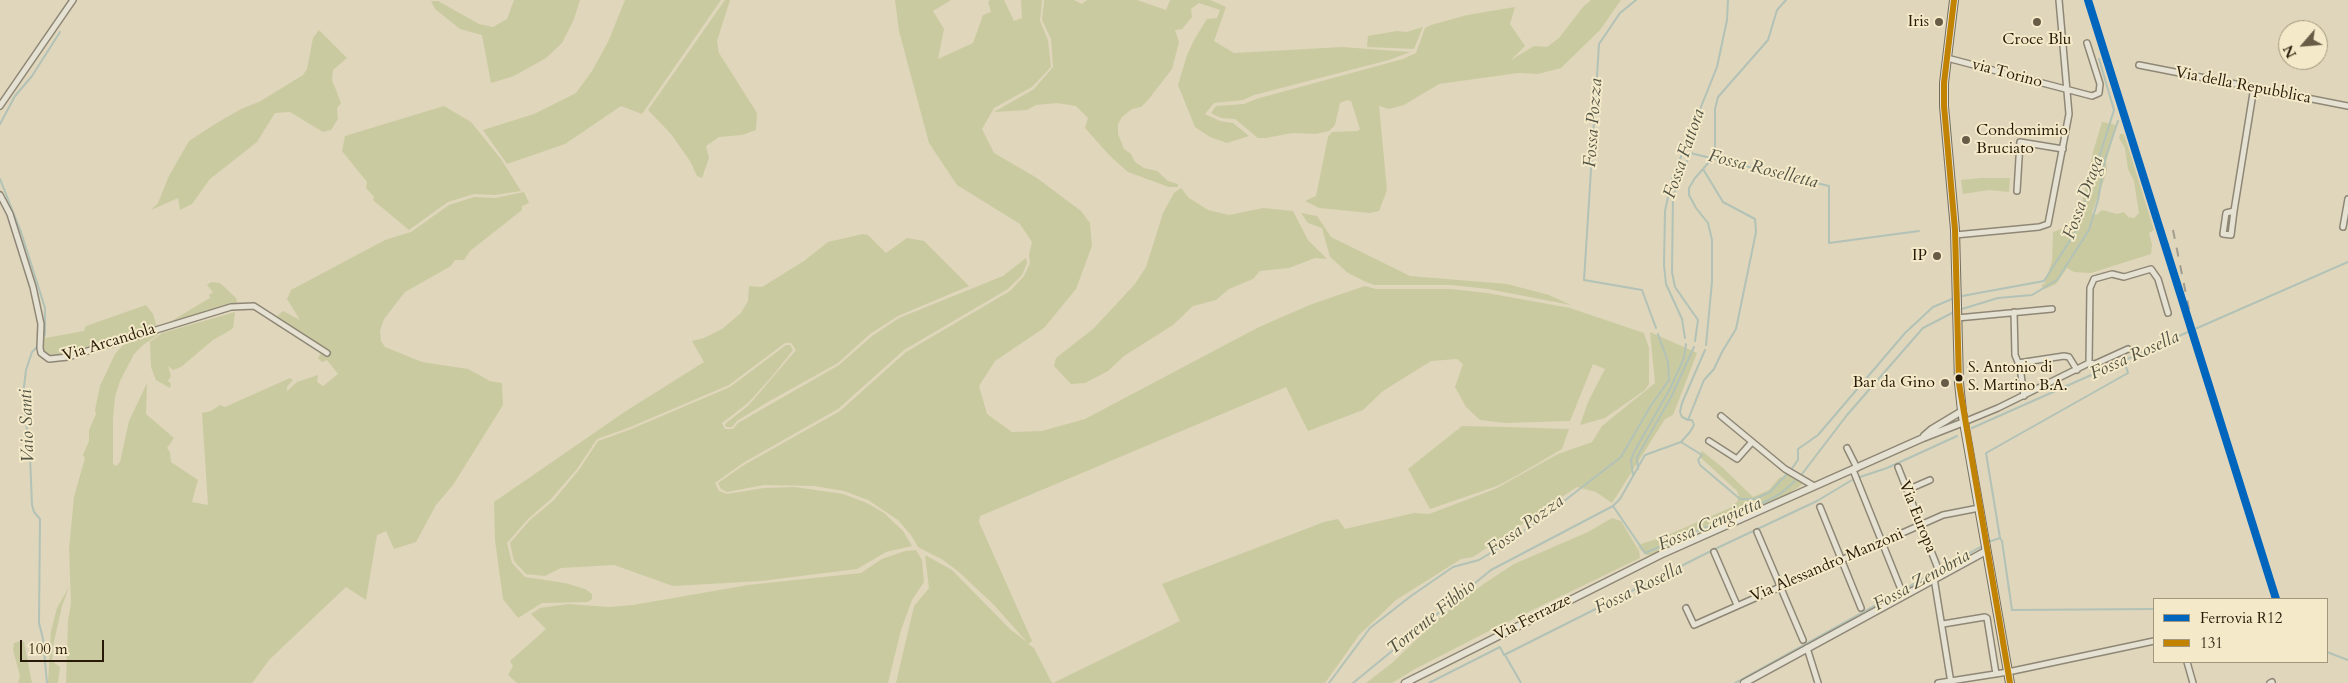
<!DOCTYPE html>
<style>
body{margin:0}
#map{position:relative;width:2348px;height:683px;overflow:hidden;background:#dfd6bb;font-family:Cardo,serif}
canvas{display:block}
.legend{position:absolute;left:2153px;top:598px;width:175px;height:65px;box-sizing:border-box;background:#f4eac9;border:1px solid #a2977c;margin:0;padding:6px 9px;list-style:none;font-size:15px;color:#281a08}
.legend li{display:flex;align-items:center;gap:10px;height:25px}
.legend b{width:25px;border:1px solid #a2977c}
.north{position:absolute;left:2278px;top:20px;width:50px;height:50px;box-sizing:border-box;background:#f4eac9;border:1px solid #a2977c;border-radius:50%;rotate:243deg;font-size:14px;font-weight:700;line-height:20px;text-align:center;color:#281a08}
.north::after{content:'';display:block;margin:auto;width:18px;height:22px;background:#685c47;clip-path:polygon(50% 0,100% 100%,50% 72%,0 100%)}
.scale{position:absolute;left:20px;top:640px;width:84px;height:22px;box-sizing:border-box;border:2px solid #281a08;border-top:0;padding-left:6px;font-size:15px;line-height:18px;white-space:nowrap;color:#281a08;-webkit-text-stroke:4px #f4eac9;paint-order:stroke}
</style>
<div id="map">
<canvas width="2348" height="683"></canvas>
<ul class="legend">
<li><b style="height:6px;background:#0065bd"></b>Ferrovia R12</li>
<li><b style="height:6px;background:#c38302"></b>131</li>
</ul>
<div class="north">N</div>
<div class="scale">100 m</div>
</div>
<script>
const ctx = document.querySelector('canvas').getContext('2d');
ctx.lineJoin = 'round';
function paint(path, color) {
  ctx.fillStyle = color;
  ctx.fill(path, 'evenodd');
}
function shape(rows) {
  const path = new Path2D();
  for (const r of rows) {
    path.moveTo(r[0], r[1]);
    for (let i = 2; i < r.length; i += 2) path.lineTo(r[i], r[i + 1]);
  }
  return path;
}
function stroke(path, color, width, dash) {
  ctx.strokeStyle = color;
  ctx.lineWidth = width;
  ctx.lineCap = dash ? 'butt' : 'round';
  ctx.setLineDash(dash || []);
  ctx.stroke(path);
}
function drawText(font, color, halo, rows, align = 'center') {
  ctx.font = font + ' Cardo,serif';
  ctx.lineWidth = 4;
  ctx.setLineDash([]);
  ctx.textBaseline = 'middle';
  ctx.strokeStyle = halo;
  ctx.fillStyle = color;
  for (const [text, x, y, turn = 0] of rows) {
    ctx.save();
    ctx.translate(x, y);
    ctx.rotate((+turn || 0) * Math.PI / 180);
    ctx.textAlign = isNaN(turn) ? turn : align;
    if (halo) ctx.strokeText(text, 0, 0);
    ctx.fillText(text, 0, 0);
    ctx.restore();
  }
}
const green = shape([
 [514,0,580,0,574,19,562,43,546,58,514,76,491,83,482,35,460,29,435,9,431,1,438,1,479,24,493,27,507,19],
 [625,0,721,0,642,114,621,106,565,144,507,164,483,130,534,114,576,93,592,71,608,42],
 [725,0,730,0,717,41,719,53,757,113,756,130,742,135,719,137,706,146,709,158,702,178,697,176,690,161,671,134,648,110],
 [895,0,951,0,933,11,944,29,938,59,973,43,983,15,991,12,988,2,990,0,1004,0,1014,21,1022,18,1021,0,1042,0,1040,21,1048,40,1051,67,1032,87,994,108,982,129,994,153,1037,178,1081,211,1090,223,1092,246,1076,289,1044,328,995,361,979,386,987,414,1012,432,1042,431,1085,419,1259,327,1312,304,1365,286,1376,289,1451,289,1487,293,1570,308,1644,333,1649,348,1649,384,1645,390,1605,418,1580,425,1588,402,1605,369,1593,364,1570,421,1505,423,1480,420,1466,407,1455,387,1463,364,1457,359,1431,361,1383,391,1363,410,1308,431,1286,387,980,516,979,522,1032,641,1028,644,1034,648,1052,683,896,683,914,606,929,588,925,555,952,570,1011,630,1027,642,994,605,959,572,943,560,918,547,911,535,898,520,868,500,844,491,814,486,764,485,727,492,721,489,718,483,744,465,840,411,906,352,1010,291,1024,276,1030,263,1029,255,1032,242,1020,224,957,185,929,143,899,31],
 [1044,0,1074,0,1082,4,1087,0,1137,0,1166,10,1170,0,1210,0,1226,7,1214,41,1234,53,1342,47,1410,52,1389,60,1254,95,1243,100,1214,103,1205,114,1220,121,1233,123,1249,136,1227,143,1210,137,1195,127,1178,85,1187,55,1194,40,1207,19,1217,18,1220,10,1199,3,1191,9,1192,17,1182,29,1175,30,1179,42,1172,69,1148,100,1141,107,1132,109,1122,117,1118,124,1118,134,1124,149,1131,154,1135,162,1144,168,1157,171,1168,181,1178,184,1178,187,1169,187,1128,172,1110,156,1085,128,1088,118,1076,106,1057,103,1036,105,1027,110,994,112,1034,89,1053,67,1051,39,1042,20],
 [1591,0,1621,0,1600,30,1561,68,1538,74,1518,73,1439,84,1404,105,1389,109,1379,106,1387,190,1379,211,1370,213,1319,208,1305,201,1316,196,1328,137,1332,132,1357,131,1360,129,1351,101,1347,100,1340,103,1335,125,1329,131,1316,134,1292,133,1266,138,1258,138,1235,119,1221,118,1211,113,1216,106,1244,104,1256,99,1403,59,1416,53,1425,28,1431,25,1467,15,1515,7,1510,24,1525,46,1511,60,1534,46,1547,47,1559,38,1583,7],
 [1423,27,1414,49,1367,47,1368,36,1397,31,1406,32],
 [319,30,347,58,333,70,332,80,341,103,337,108,338,119,331,130,323,132,290,112,275,113,257,142,210,179,192,204,180,210,178,198,151,210,158,203,169,176,189,141,215,124,243,108,259,102,303,75,307,69,313,38],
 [444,106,471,122,501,159,521,191,495,195,474,194,448,202,409,230,373,200,374,197,366,188,367,182,342,151,345,136],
 [2102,122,2117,125,2106,162,2107,171,2092,213,2096,215,2102,210,2117,214,2124,212,2128,217,2134,218,2139,213,2134,181,2128,169,2125,148,2119,138,2120,134,2124,134,2154,230,2149,233,2152,245,2151,254,2091,273,2074,272,2067,268,2056,284,2045,289,2041,286,2045,283,2052,261,2053,232,2070,226,2079,217,2093,152],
 [1981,178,2010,178,2009,192,1989,190,1963,194,1961,180],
 [1181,188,1189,198,1208,210,1229,215,1263,208,1293,211,1308,240,1327,259,1315,258,1289,268,1260,271,1253,279,1229,289,1216,300,1193,306,1173,325,1124,356,1108,371,1085,383,1071,384,1054,366,1056,358,1093,329,1135,284,1146,267,1163,213,1174,193],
 [524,192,529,203,522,206,522,210,470,251,464,260,455,260,451,266,405,292,384,319,380,331,381,341,385,347,422,362,468,369,490,381,502,383,503,405,453,485,436,505,416,542,394,549,386,531,377,535,366,600,346,587,270,659,252,683,66,683,68,621,71,603,69,549,74,497,85,458,83,455,89,441,89,430,96,414,95,410,100,386,115,354,123,345,156,333,158,335,143,345,134,354,120,381,115,397,113,419,113,464,116,466,120,462,129,421,147,383,146,414,174,438,167,448,170,452,171,462,198,480,192,502,208,505,202,413,211,411,220,405,225,407,290,378,293,380,287,387,287,391,297,382,318,375,317,382,323,386,338,374,327,360,322,362,318,358,321,354,315,347,295,334,277,326,275,318,283,311,300,320,287,299,291,290,385,240,411,232,449,205,474,197,495,198],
 [1301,213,1317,216,1331,237,1410,276,1507,284,1549,295,1571,305,1488,289,1452,285,1375,285,1366,282,1348,273,1330,257,1322,228,1308,223],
 [863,234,868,235,886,253,907,238,924,241,969,286,898,316,870,334,838,363,766,403,737,421,732,427,726,427,725,424,749,405,796,350,791,343,785,343,729,385,628,428,597,439,577,469,551,499,528,519,507,543,512,563,525,577,565,583,585,589,592,594,592,599,588,602,542,603,518,618,503,599,495,540,494,502,626,411,704,362,692,341,704,338,722,329,741,313,748,301,749,286,762,287,804,261,828,242],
 [1026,258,1027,263,1022,275,1008,289,904,350,838,409,743,463,715,483,719,491,727,494,764,488,795,487,843,494,867,503,884,513,903,531,912,546,886,552,857,569,761,581,673,586,614,565,561,568,545,576,526,574,514,561,510,543,530,520,553,501,579,470,598,441,629,430,730,387,786,345,790,345,793,350,774,374,748,403,722,423,725,429,733,429,738,423,839,365,872,336,899,318,1003,276],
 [211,282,220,283,236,298,239,309,223,311,179,327,167,327,168,323,210,298,209,295,213,292,207,285],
 [146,305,153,314,157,328,61,360,51,361,39,347,40,339,84,331,86,326],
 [235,312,233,328,229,331,213,340,181,367,173,370,168,366,171,376,168,381,171,384,170,388,156,380,151,367,150,342,162,333],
 [1650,332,1697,353,1673,415,1665,419,1612,503,1596,492,1577,487,1473,557,1461,559,1396,600,1359,635,1325,683,1053,683,1180,621,1162,584,1324,522,1338,519,1345,529,1414,513,1429,514,1495,489,1558,454,1592,442,1602,426,1655,383],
 [1462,426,1505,427,1569,429,1562,449,1518,475,1497,486,1430,509,1408,469],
 [1702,451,1723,468,1753,497,1769,490,1779,478,1788,475,1794,476,1803,484,1788,494,1765,505,1684,538,1654,555,1646,555,1638,547,1641,544,1663,537,1730,508,1737,502,1739,496,1737,491,1699,456],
 [1612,518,1621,521,1639,551,1640,558,1487,632,1415,669,1392,683,1366,683,1392,663,1441,616,1482,585,1514,564,1588,532],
 [916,550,922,560,924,582,912,600,901,630,888,683,517,683,508,675,513,666,510,661,546,629,531,614,540,608,568,604,610,607,633,605,748,585,861,573,882,559,905,551],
 [69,587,62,606,53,646,52,661,60,667,58,683,48,683,51,631,57,608],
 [21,641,24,642,32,683,18,683,20,676,13,650,14,643]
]);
const stream = shape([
 [1636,0,1620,13,1599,44,1584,280,1642,290,1656,328],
 [0,124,15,96,32,76,60,32],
 [1703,169,1695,178,1689,188,1689,195,1696,208,1708,223,1712,240,1712,282,1706,345],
 [0,179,21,232,45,308,45,334,42,340],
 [1962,296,2044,281,2076,231,2114,110,2099,59],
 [1962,309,1998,298,2032,295,2057,280,2089,230,2098,200,2105,159,2118,121],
 [2195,329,2348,262],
 [1685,338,1682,319,1666,284,1664,265,1665,211,1672,179,1717,67,1727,20,1728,0],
 [1695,341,1698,320,1675,287,1672,272,1673,196,1690,153,1829,186,1829,243,1919,231],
 [38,346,32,352,26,370,23,395,30,455,32,505,34,512,40,519,39,623,43,639,47,683],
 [1688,420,1682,417,1680,412,1682,403,1705,350],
 [1972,428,2188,332],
 [1681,442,1702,455,1698,460,1700,465,1740,499,1755,499,1770,492,1786,475],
 [1638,469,1637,457,1671,397,1694,347],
 [1790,471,1798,460,1798,449,1818,435,1905,333,1933,307,1952,299],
 [1802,474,1847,415,1923,328,1952,313],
 [1633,476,1631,460,1634,452,1671,387,1684,358,1686,344],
 [1860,477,1887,468,1957,436],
 [1613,506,1645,553,1759,505,1780,494,1795,481],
 [2000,538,1986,453,2128,373,2124,360],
 [1988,542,2000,538,2002,541,2012,610,2154,609],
 [2327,652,2348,660],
 [1505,655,1521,683],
 [1329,683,1370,628,1411,596,1453,567,1479,560,1497,549,1537,522,1621,457,1650,407,1669,380,1668,362,1658,334],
 [1353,683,1491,570,1613,506,1620,499,1645,455,1681,442,1690,432,1694,425,1692,420,1688,420,1704,380,1714,369,1722,352,1736,329,1756,232,1755,219,1723,202,1703,169,1715,155,1715,109,1718,97,1768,40,1777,10,1786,0],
 [1429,683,1500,647,1504,655,1715,549,1817,501,1852,480],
 [1735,683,1984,545]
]);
const minor = shape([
 [1947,58,2092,96,2099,93,2100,84,2087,43],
 [2139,65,2348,106],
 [0,106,73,0],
 [2017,191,2020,142,2063,149],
 [0,195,10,214,33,287,41,324,40,348,41,353,49,359,68,357,231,307,254,306,327,353],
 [2234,211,2226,213,2223,234,2231,235,2234,211,2253,93,2254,88],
 [2343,227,2348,199],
 [1955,235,2039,227,2048,224,2069,114,2059,0],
 [2014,312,2015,355,2020,367,2024,396],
 [1957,318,2052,309],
 [2018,363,2064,356,2069,357,2077,370],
 [2089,363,2095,364,2128,349],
 [1721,416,1785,469,1814,486],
 [1964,422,1998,408,2089,363,2090,288,2094,279,2112,274,2124,277,2151,269,2158,279,2168,313],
 [1709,441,1737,459,1752,442],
 [1847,448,1857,468],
 [1898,467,1937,566],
 [1853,470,1900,587],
 [1907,490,1930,480],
 [1820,507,1861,608],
 [1757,532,1803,640],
 [1714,552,1737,605],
 [1934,578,1951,683],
 [1686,608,1694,625,1943,515,1979,508],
 [1943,624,1985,617,1987,618,1996,674],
 [1807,648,1818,683],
 [2187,662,2193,683],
 [1938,683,2008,672,2154,641],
 [2270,683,2272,682]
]);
const tertiary = shape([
 [1924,436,1932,429,1962,411],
 [1405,683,1660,555,1923,438,1964,422],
 [1744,683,1986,551]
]);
const secondary = shape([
 [1954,0,1944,83,1944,106,1955,230,1959,383,1962,411,2010,683]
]);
const rail = shape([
 [2157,221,2170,249],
 [2173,230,2190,314]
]);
const bus1 = shape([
 [1954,0,1944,83,1944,106,1955,230,1959,383,2010,683]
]);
const rail1 = shape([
 [2088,0,2276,599]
]);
const markers = [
 [1939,22,5,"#685c47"],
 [2037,22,5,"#685c47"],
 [1966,140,5,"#685c47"],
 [1937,256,5,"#685c47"],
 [1959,378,4.5,"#281a08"],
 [1945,383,5,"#685c47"]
];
const busNames = [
 ["S. Antonio di",1968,369],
 ["S. Martino B.A.",1968,387]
];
const poiNames = [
 ["Iris",1929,22],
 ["Croce Blu",2037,40,"center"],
 ["Condomimio",1976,131,"left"],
 ["Bruciato",1976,149,"left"],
 ["IP",1927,256],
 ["Bar da Gino",1935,383]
];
const streetNames = [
 ["via Torino",2007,74,15],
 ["Via della Repubblica",2243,86,11],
 ["Via Arcandola",109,343,-17],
 ["Via Europa",1917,517,68],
 ["Via Alessandro Manzoni",1827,566,-23],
 ["Via Ferrazze",1533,618,-27]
];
const waterNames = [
 ["Fossa Pozza",1594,123,-86],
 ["Fossa Fattora",1685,154,-71],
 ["Fossa Roselletta",1763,170,14],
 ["Fossa Draga",2084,198,-70],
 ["Fossa Rosella",2135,356,-24],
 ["Vaio Santi",28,426,-92],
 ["Fossa Cengietta",1710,525,-23],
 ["Fossa Pozza",1526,526,-36],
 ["Fossa Zenobria",1922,581,-29],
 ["Fossa Rosella",1639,589,-26],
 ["Torrente Fibbio",1432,618,-39]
];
paint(green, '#cacaa0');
stroke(stream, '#b2c2b6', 2);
stroke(minor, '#8f8776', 8);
stroke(tertiary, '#8f8776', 9);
stroke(secondary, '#756e5e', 10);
stroke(minor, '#e5e1d3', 5);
stroke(tertiary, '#e5e1d3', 6);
stroke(secondary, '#e5e1d3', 8);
stroke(rail, '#a19c90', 2, [9, 9]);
stroke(bus1, '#c38302', 6);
stroke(rail1, '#0065bd', 8);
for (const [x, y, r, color] of markers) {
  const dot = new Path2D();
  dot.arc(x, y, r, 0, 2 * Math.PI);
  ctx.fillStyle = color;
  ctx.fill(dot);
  stroke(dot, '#f4eac9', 2);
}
drawText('15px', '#281a08', '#f4eac9', busNames, 'left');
drawText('16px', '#281a08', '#f4eac9', poiNames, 'right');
drawText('16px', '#281a08', '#f4eac9', streetNames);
drawText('italic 18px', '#515244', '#f4eac9', waterNames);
</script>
